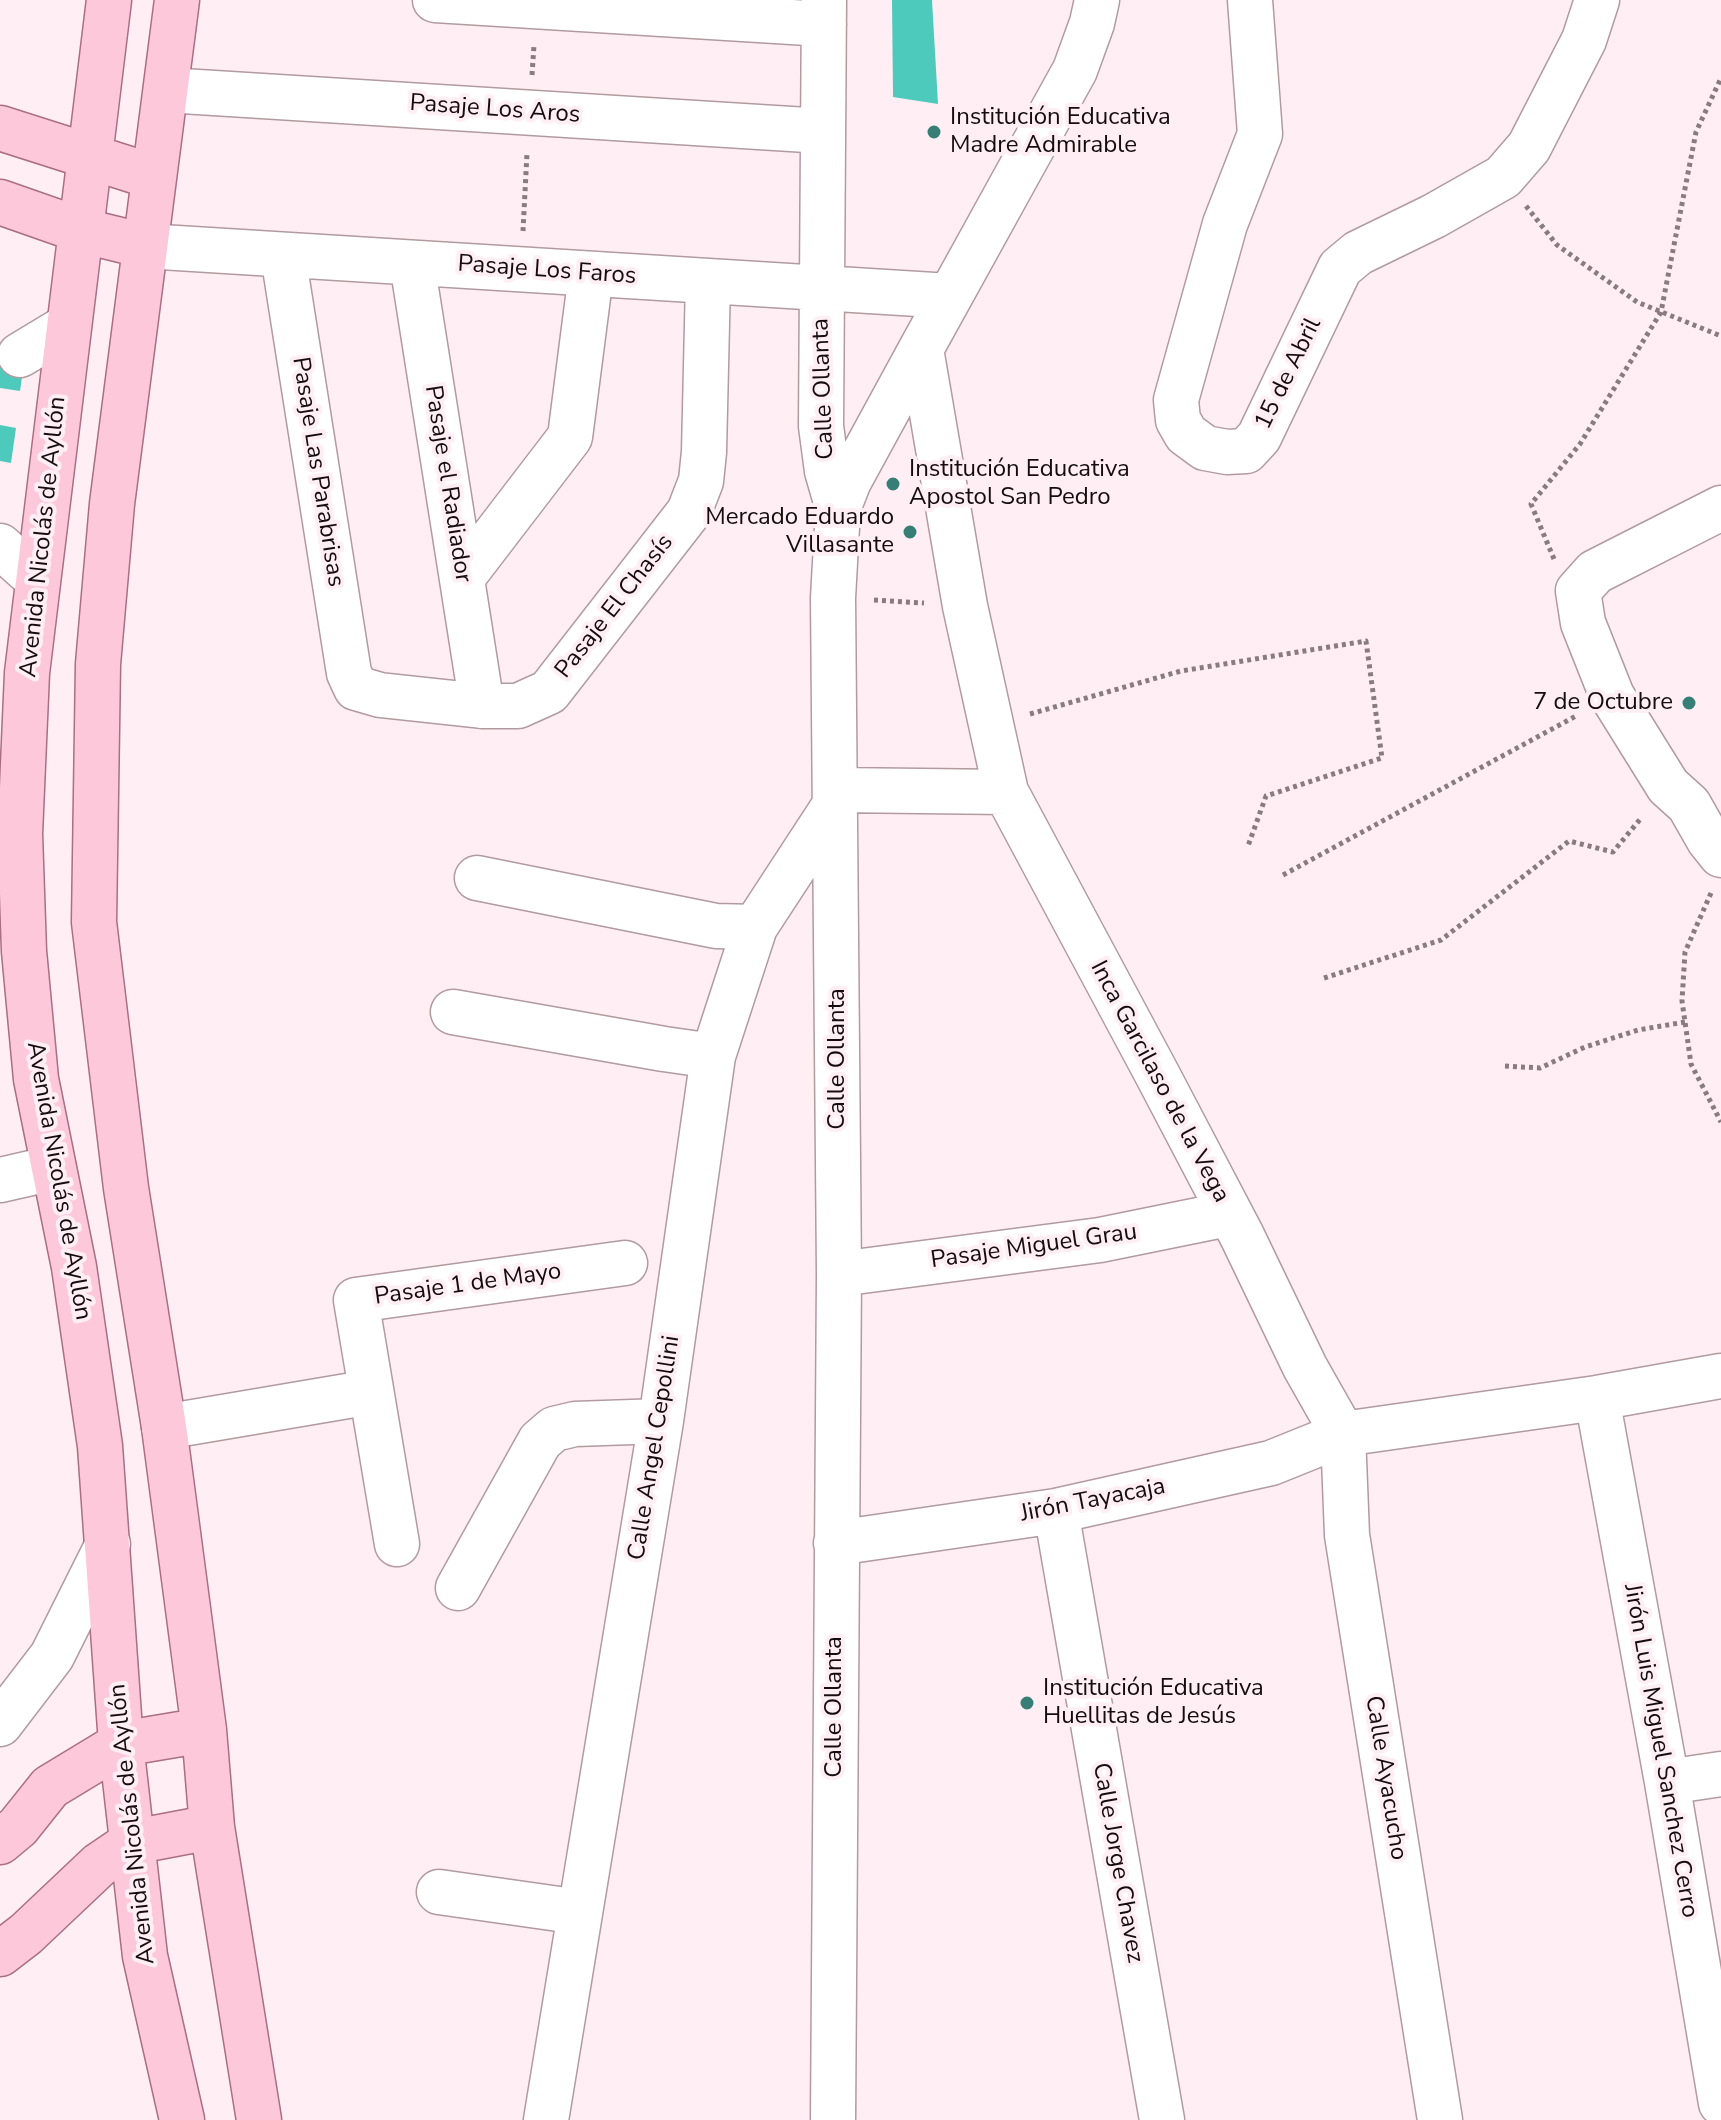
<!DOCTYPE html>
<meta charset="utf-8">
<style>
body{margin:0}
canvas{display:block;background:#ffeff4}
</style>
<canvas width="1721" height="2120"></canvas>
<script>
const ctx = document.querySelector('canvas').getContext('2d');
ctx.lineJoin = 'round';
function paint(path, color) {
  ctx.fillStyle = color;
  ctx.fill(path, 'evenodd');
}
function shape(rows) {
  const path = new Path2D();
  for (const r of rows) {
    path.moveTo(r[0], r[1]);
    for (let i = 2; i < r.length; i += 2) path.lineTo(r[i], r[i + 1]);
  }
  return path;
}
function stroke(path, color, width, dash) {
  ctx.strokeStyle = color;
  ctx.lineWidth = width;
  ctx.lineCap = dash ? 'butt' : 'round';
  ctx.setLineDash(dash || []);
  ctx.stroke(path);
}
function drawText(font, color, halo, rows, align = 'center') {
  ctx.font = font + ' "Nunito Sans",sans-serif';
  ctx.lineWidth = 8;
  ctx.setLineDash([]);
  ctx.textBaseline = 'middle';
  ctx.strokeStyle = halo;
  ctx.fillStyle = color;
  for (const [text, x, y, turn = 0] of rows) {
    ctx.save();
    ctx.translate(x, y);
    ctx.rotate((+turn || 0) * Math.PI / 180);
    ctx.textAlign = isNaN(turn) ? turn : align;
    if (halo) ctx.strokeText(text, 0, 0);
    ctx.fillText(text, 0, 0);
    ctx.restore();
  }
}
const building = shape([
 [892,0,932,0,938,104,893,97],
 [0,353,25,356,20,391,0,388],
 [0,425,16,428,11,463,0,461]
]);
const path = shape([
 [532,75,534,45],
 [1526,206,1557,245,1637,302,1721,336],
 [523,231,527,153],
 [1554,559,1531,504,1580,444,1661,312,1696,132,1721,78],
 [874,600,924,603],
 [1030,714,1181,671,1366,641,1382,758,1266,796,1248,846],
 [1283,875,1576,716],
 [1711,893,1685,952,1682,1001,1691,1064,1721,1122],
 [1324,978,1441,940,1569,841,1613,852,1642,817],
 [1505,1066,1540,1068,1585,1047,1638,1030,1685,1022]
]);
const minor = shape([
 [435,0,824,24],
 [824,0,821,426,827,471,838,509,833,598,839,1274,833,2120],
 [1250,0,1260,134,1225,224,1176,400,1178,420,1186,434,1205,448,1227,452,1246,451,1259,437,1340,268,1358,253,1434,216,1503,177,1529,147,1584,40,1597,0],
 [166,90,823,131],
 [145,246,950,296],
 [283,255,349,673,356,688,380,695,482,706,518,706,549,692,689,512,701,481,704,452,708,281],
 [412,263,482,706],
 [921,349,965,606,1006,792,1157,1074,1242,1236,1305,1367,1343,1434,1597,1398,1721,1376],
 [20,355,68,326],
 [1721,508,1595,572,1578,591,1583,623,1612,696,1668,786,1689,805,1709,840,1721,855],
 [838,509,849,481,921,349,1075,70,1092,23,1097,0],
 [0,546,37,579],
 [462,578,570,437,591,274],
 [836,790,1006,792],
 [477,878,716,926,755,927],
 [453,1012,664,1049,713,1056],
 [0,1180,53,1168],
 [839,1274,1100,1240,1228,1214],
 [1597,1398,1667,1782,1721,2103],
 [164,1427,371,1392],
 [1056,1511,1162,2120],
 [836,1543,1056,1511,1271,1463,1343,1434,1347,1535,1440,2120],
 [397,1544,356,1300,625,1263],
 [458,1588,540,1441,554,1429,575,1424,661,1421],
 [0,1724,52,1656,108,1544],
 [1667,1782,1721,1774],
 [439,1892,580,1912],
 [546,2120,661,1421,713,1056,755,927,836,803]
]);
const major = shape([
 [109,0,27,673,20,834,24,951,36,1079,74,1267,100,1446,121,1744,145,1956,182,2120],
 [177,0,112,504,98,664,94,922,126,1188,164,1427,204,1730,212,1827,259,2120],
 [0,128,154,177],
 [0,202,80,230,145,246],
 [0,1842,18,1827,50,1787,121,1744,204,1730],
 [0,1954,26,1934,99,1865,133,1842,212,1827]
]);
const markers = [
 [934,132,8,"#377e76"],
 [893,484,8,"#377e76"],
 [910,532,8,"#377e76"],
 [1689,703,8,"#377e76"],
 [1027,1703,8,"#377e76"]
];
const streetNames = [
 ["Pasaje Los Aros",495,110,4],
 ["Pasaje Los Faros",547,271,4],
 ["15 de Abril",1289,374,-64],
 ["Calle Ollanta",824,389,-92],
 ["Pasaje Las Parabrisas",317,472,81],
 ["Pasaje el Radiador",447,484,81],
 ["Avenida Nicolás de Ayllón",44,537,-84],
 ["Pasaje El Chasís",615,607,-52],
 ["Calle Ollanta",838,1059,-90],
 ["Inca Garcilaso de la Vega",1159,1082,62],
 ["Avenida Nicolás de Ayllón",58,1181,80],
 ["Pasaje Miguel Grau",1034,1247,-8],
 ["Pasaje 1 de Mayo",468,1285,-8],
 ["Calle Angel Cepollini",655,1448,-81],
 ["Jirón Tayacaja",1093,1501,-11],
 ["Calle Ollanta",835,1707,-90],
 ["Jirón Luis Miguel Sanchez Cerro",1660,1751,80],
 ["Calle Ayacucho",1385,1778,81],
 ["Avenida Nicolás de Ayllón",133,1824,-96],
 ["Calle Jorge Chavez",1117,1863,80]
];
const poiNames = [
 ["Institución Educativa",950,118],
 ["Madre Admirable",950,146],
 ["Institución Educativa",909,470],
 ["Apostol San Pedro",909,498],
 ["Mercado Eduardo",894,518,"right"],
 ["Villasante",894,546,"right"],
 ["7 de Octubre",1673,703,"right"],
 ["Institución Educativa",1043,1689],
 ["Huellitas de Jesús",1043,1717]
];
paint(building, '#4ecabd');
stroke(minor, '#b29aa1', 47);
stroke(major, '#aa6f82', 47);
stroke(path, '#887c80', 5, [4, 4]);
stroke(minor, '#fff', 44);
stroke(major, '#fdc9da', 44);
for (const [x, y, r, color] of markers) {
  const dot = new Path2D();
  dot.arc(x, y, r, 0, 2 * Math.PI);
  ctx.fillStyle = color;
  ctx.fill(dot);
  stroke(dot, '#ffeff4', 3);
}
drawText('24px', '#140c0e', '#ffeff4', streetNames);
drawText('24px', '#140c0e', '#ffeff4', poiNames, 'left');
</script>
